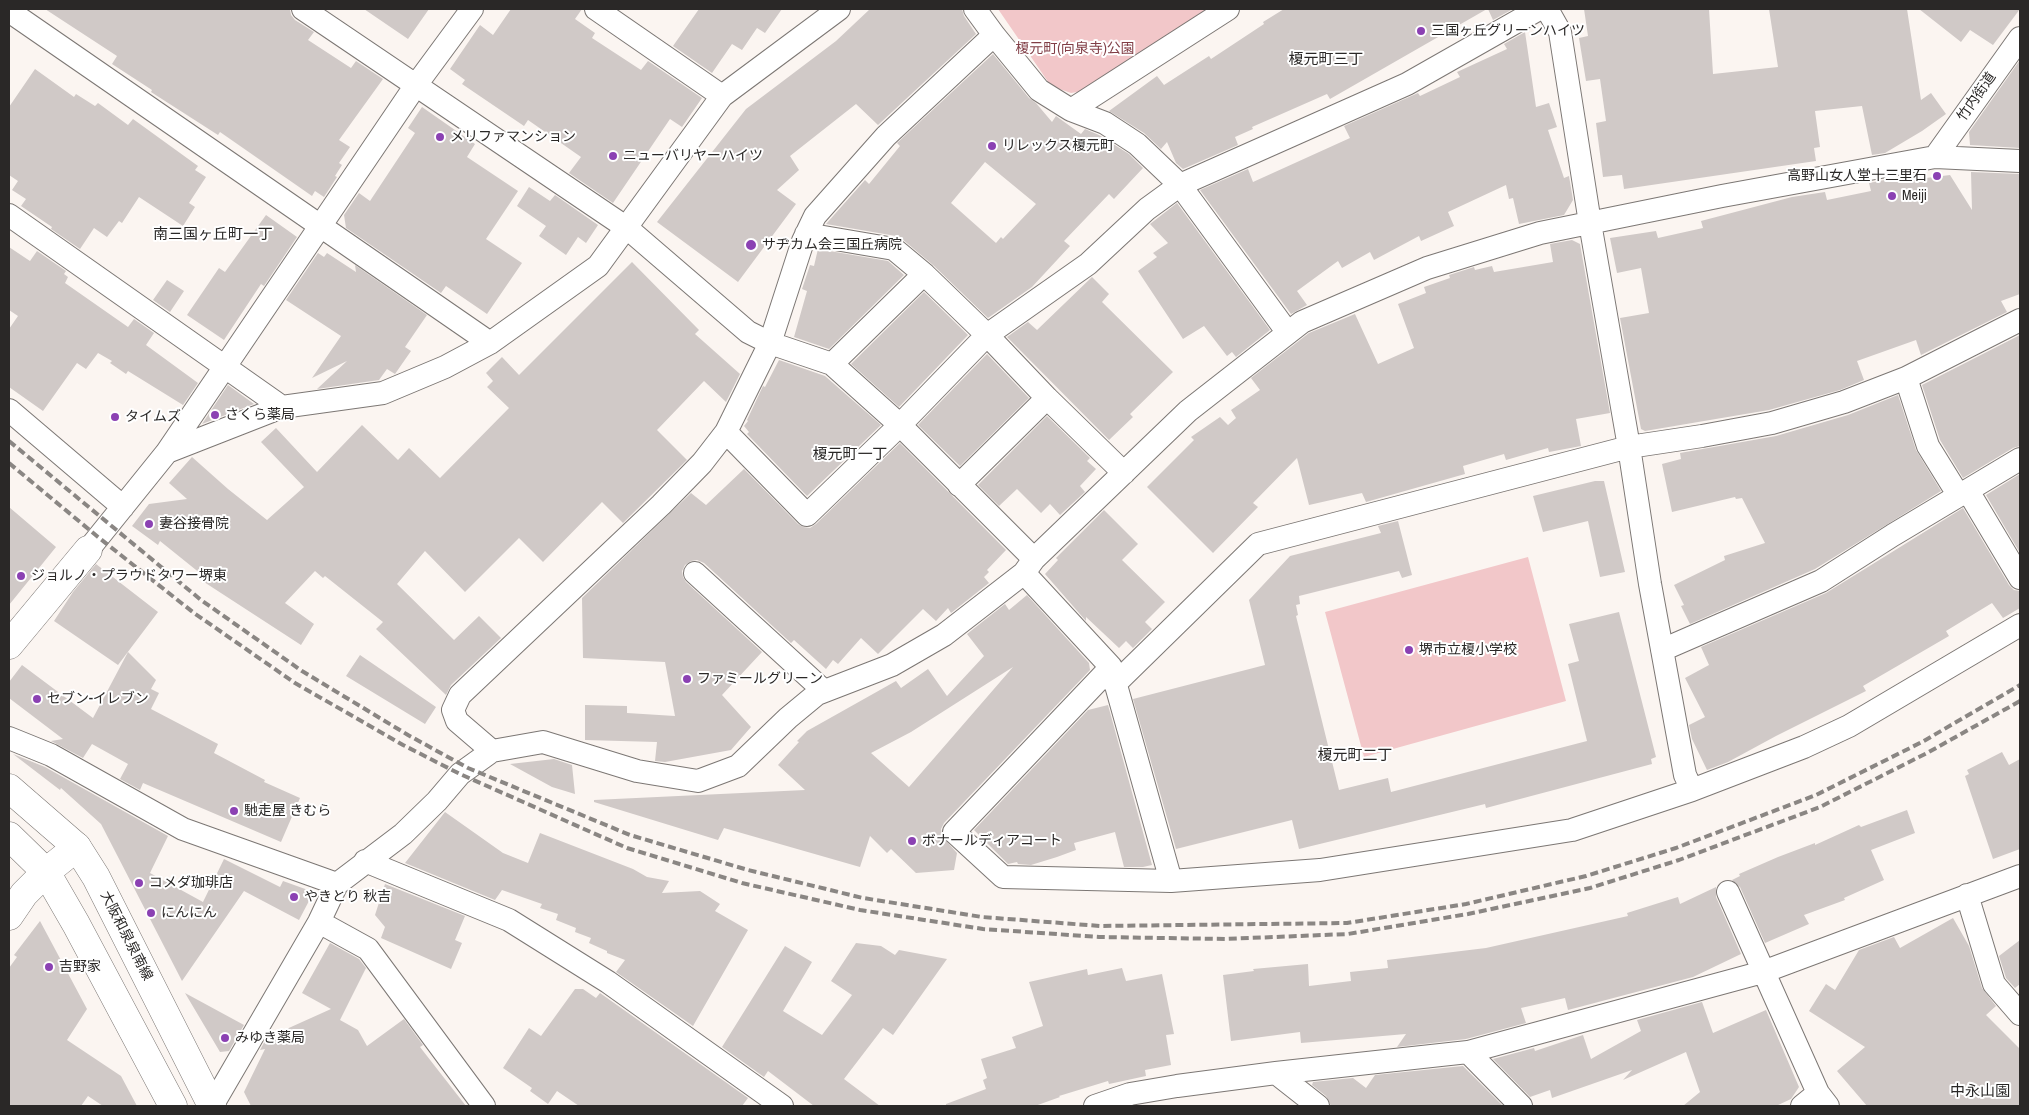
<!DOCTYPE html>
<meta charset="utf-8">
<style>
body{margin:0}
#map{position:relative;width:2029px;height:1115px;overflow:hidden;background:#fbf5f1;font-family:"Archivo Narrow",sans-serif}
canvas{display:block}
.frame{position:absolute;inset:0;border:10px solid #2a2827;pointer-events:none}
</style>
<div id="map">
<canvas width="2029" height="1115"></canvas>
<div class="frame"></div>
</div>
<script>
const ctx = document.querySelector('canvas').getContext('2d');
ctx.lineJoin = 'round';
function paint(path, color) {
  ctx.fillStyle = color;
  ctx.fill(path, 'evenodd');
}
function shape(rows) {
  const path = new Path2D();
  for (const r of rows) {
    path.moveTo(r[0], r[1]);
    for (let i = 2; i < r.length; i += 2) path.lineTo(r[i], r[i + 1]);
  }
  return path;
}
function stroke(path, color, width, dash) {
  ctx.strokeStyle = color;
  ctx.lineWidth = width;
  ctx.lineCap = dash ? 'butt' : 'round';
  ctx.setLineDash(dash || []);
  ctx.stroke(path);
}
function drawText(font, color, halo, rows, align = 'center') {
  ctx.font = font + ' "Archivo Narrow","Noto Sans JP",sans-serif';
  ctx.lineWidth = 4;
  ctx.setLineDash([]);
  ctx.textBaseline = 'middle';
  ctx.strokeStyle = halo;
  ctx.fillStyle = color;
  for (const [text, x, y, turn = 0] of rows) {
    ctx.save();
    ctx.translate(x, y);
    ctx.rotate((+turn || 0) * Math.PI / 180);
    ctx.textAlign = isNaN(turn) ? turn : align;
    if (halo) ctx.strokeText(text, 0, 0);
    ctx.fillText(text, 0, 0);
    ctx.restore();
  }
}
const green = shape([
 [998,9,1209,9,1083,91,1071,93,1051,86],
 [1528,557,1566,701,1364,757,1325,612]
]);
const building = shape([
 [45,9,290,9,291,15,295,20,314,32,308,40,351,68,356,61,383,79,339,140,350,147,339,163,342,165,335,176,337,177,324,197,315,191,312,196,220,132,218,135,151,92,152,90,112,64,117,56],
 [364,9,429,9,408,39],
 [511,9,582,9,575,19,595,33,592,38,641,70,648,61,702,98,682,127,670,119,613,203,569,173,581,157,528,120,524,126,462,84,465,80,450,69,480,25,493,35],
 [699,9,782,9,765,33,757,28,742,50,732,44,712,73,673,46],
 [870,9,962,9,964,16,976,34,878,125,856,104,790,156,799,170,777,190,796,204,738,282,657,222,746,109,836,41],
 [1284,9,1487,9,1330,99,1327,94,1252,127,1253,129,1235,137,1238,145,1183,169,1176,163,1167,142,1161,149,1144,133,1109,111,1157,76,1164,85,1209,56,1211,59,1264,24,1263,22],
 [1488,9,1513,9,1493,20],
 [1584,9,1709,9,1713,74,1778,67,1769,9,1907,9,1921,100,1931,93,1946,114,1922,131,1885,153,1872,155,1862,106,1815,111,1820,147,1814,148,1816,161,1624,189,1622,175,1603,177,1596,123,1606,121,1600,79,1586,81,1579,38,1588,36],
 [1919,9,2020,9,1993,45,1970,30,1961,42],
 [1525,32,1536,107,1549,103,1557,127,1548,130,1564,178,1569,176,1573,200,1564,215,1519,224,1513,198,1509,199,1506,185,1448,212,1454,226,1421,241,1419,236,1374,260,1370,252,1342,268,1338,261,1297,291,1307,305,1291,314,1200,190,1248,169,1253,182,1350,138,1344,126,1418,93,1420,96,1460,77,1457,72,1507,49,1504,44],
 [993,54,1029,98,1036,103,1052,122,1056,116,1081,134,1085,129,1099,135,1129,154,1143,168,1114,199,1109,194,1064,241,1070,246,1032,287,988,318,933,265,902,239,896,236,826,224,865,180,869,184,900,146,897,143],
 [985,162,1036,204,1003,239,1001,237,996,243,951,203],
 [2020,60,2020,148,1970,145,1969,132],
 [35,69,74,97,76,94,95,106,98,103,128,125,133,119,198,166,195,170,206,177,189,203,195,207,183,226,139,197,122,223,119,221,107,237,94,228,80,249,51,229,52,227,21,206,26,199,12,190,18,181,9,175,9,107],
 [422,107,475,144,467,157,518,191,486,239,522,263,487,314,446,286,441,293,346,228,344,215,359,193,370,201,415,133,408,128],
 [1925,172,1926,178,1950,175,1972,210,1971,172,2020,174,2020,294,2001,301,2007,312,1921,355,1916,340,1857,361,1864,380,1840,390,1769,410,1645,431,1641,429,1620,318,1649,313,1641,268,1617,273,1610,238,1656,231,1658,238,1703,228,1701,221,1792,197,1825,192,1827,200,1871,191,1869,183],
 [529,187,550,201,555,195,598,225,586,243,578,237,566,255,539,236,546,226,517,206],
 [1177,203,1270,330,1236,357,1232,352,1227,356,1204,326,1183,339,1138,271,1157,257,1153,253,1168,243,1150,224],
 [266,215,297,237,264,286,261,284,224,340,187,315,219,268,225,272],
 [1572,240,1580,244,1610,413,1576,419,1581,446,1549,452,1548,448,1506,460,1504,454,1463,466,1465,474,1366,502,1362,493,1309,505,1297,458,1253,503,1258,507,1213,553,1147,487,1194,440,1191,437,1220,417,1228,425,1236,418,1231,410,1260,390,1251,378,1309,333,1355,314,1378,364,1414,348,1398,304,1426,293,1424,287,1450,278,1449,275,1474,267,1475,270,1492,266,1494,272,1553,262,1550,244],
 [9,247,30,261,37,251,66,271,64,274,68,277,65,283,128,327,134,319,154,333,146,345,198,383,183,405,128,371,126,374,110,363,112,361,98,353,86,369,77,363,43,411,9,387,9,329,18,316,9,310],
 [818,249,888,261,904,275,829,349,794,337,807,291,802,289,810,265,814,266],
 [318,253,324,257,327,253,356,272,355,265,427,315,405,347,411,351,395,374,387,369,379,380,317,389,347,361,312,378,341,336,286,300],
 [632,262,699,330,695,334,740,374,726,402,704,381,657,430,687,460,623,523,602,502,543,562,519,538,465,592,425,551,397,584,454,640,479,616,501,638,451,685,446,695,376,629,383,622,325,576,323,578,315,571,285,603,314,624,301,645,204,582,206,578,160,541,158,545,132,526,149,504,187,499,169,483,192,457,228,489,267,520,304,487,261,442,276,428,317,472,362,425,398,460,409,448,440,478,509,408,487,387,493,381,486,373,502,357,519,375],
 [1092,277,1109,294,1102,302,1173,372,1130,414,1133,417,1109,440,1007,337,1028,322,1037,330],
 [167,280,184,291,170,312,153,300],
 [924,292,968,335,899,407,851,364],
 [2020,335,2020,446,2013,448,1963,478,1940,440,1922,385],
 [987,354,1029,398,960,466,918,425],
 [779,360,825,376,881,425,807,496,747,434,749,432,744,426,748,421,747,420,763,386,765,387],
 [228,385,254,404,202,424],
 [1898,395,1916,450,1941,491,1815,569,1690,624,1681,606,1684,605,1674,585,1725,560,1724,556,1765,543,1742,498,1736,499,1735,497,1672,512,1662,464,1681,459,1680,453,1776,436,1848,415],
 [1047,416,1090,458,1087,461,1096,469,1080,486,1085,492,1060,515,1050,504,1041,513,1017,489,999,506,978,485],
 [900,443,1006,550,987,570,989,572,984,577,989,583,951,613,948,608,936,621,923,609,878,654,861,638,838,664,833,660,826,669,794,640,791,643,704,563,697,560,691,561,685,565,682,571,683,577,686,582,762,652,722,695,751,727,731,750,665,762,655,761,657,742,585,740,585,705,627,706,627,713,675,716,665,662,583,658,582,598,691,493,706,505,744,469,798,524,803,527,810,528,816,524],
 [2020,474,2020,553,1986,495],
 [1595,481,1604,481,1625,572,1600,577,1588,521,1543,532,1533,496],
 [9,507,56,547,9,605],
 [1963,508,2009,585,2014,590,2020,591,2020,608,2003,618,1992,603,1946,631,1949,636,1863,686,1866,691,1776,736,1728,762,1707,770,1692,739,1689,725,1705,717,1685,678,1709,665,1701,647,1826,593],
 [1104,510,1138,544,1122,560,1165,602,1145,622,1152,629,1133,648,1126,641,1119,648,1086,617,1086,621,1045,574,1058,560,1056,558],
 [1398,521,1412,575,1402,578,1399,571,1299,596,1300,604,1296,605,1298,615,1296,616,1339,790,1388,778,1391,792,1587,741,1568,664,1579,661,1569,624,1619,612,1656,757,1651,759,1652,764,1486,808,1485,804,1299,849,1292,820,1176,849,1133,699,1265,665,1249,600,1290,556,1381,533,1378,526],
 [96,564,158,612,118,665,54,621,73,592],
 [1027,595,1089,663,1090,670,944,823,941,829,942,836,957,853,954,870,916,873,891,849,887,853,870,836,860,867,724,828,718,840,594,802,594,800,805,790,778,765,799,742,797,741,807,731,896,681,901,688,928,669,947,696,984,656,967,634,1005,604,1009,610],
 [1013,667,909,787,871,753,911,732],
 [128,652,156,680,151,689,159,693,151,709,218,744,214,753,265,780,264,782,300,798,281,842,143,783,140,790,120,779,128,764,92,744,83,758,51,741,63,739,9,698,9,682,22,665,93,718],
 [360,655,436,707,425,724,346,676],
 [1108,705,1152,865,1143,867,1124,867,1115,832,1074,843,1076,850,1057,857,1031,865,1018,864,1017,862,1008,864,974,830,1088,710],
 [2002,752,2009,765,2020,759,2020,849,1993,859,1965,776,1969,774,1967,770],
 [13,754,45,767,168,836,150,873,203,902,224,859,280,887,283,881,308,890,304,896,310,899,299,920,244,891,182,981,101,824,61,788,60,790],
 [554,759,572,765,575,794,552,787,510,764],
 [1907,810,1915,833,1871,850,1884,880,1844,898,1845,900,1804,915,1809,924,1765,943,1740,887,1732,880,1740,876,1739,874,1778,857,1815,843,1815,845,1859,825,1861,827],
 [445,812,503,853,528,863,540,833,633,869,647,877,669,881,662,893,700,891,720,904,715,911,748,930,693,1026,616,972,625,960,607,953,607,951,589,943,591,938,575,932,576,928,556,920,558,914,540,908,542,904,502,890,495,900,405,863],
 [385,884,465,916,455,940,462,943,451,969,381,938,385,927,375,915],
 [1716,887,1716,897,1741,954,1693,977,1568,1010,1565,998,1521,1008,1526,1023,1466,1039,1397,1047,1406,1034,1301,1043,1300,1032,1231,1041,1223,975,1254,971,1253,969,1308,964,1309,986,1351,981,1350,972,1388,968,1387,960,1486,948,1628,916,1627,913,1678,897,1680,904],
 [1953,918,1969,946,1982,988,1996,1006,1986,1015,2020,1049,2020,1106,1867,1106,1837,1071,1865,1047,1809,1011,1826,984,1835,990,1859,950,1894,937,1900,948],
 [40,921,87,1009,67,1040,121,1076,137,1106,103,1106,88,1096,81,1106,9,1106,9,968,17,957,14,955],
 [2020,940,2020,984,2015,988,2006,978,1999,956],
 [330,943,359,959,366,968,340,1020,358,1030,367,1046,404,1019,423,1045,420,1047,466,1106,251,1106,244,1092,265,1049,260,1050,267,1037,270,1039,271,1036,331,1009,302,993],
 [856,943,881,946,895,955,899,950,947,959,893,1035,883,1028,844,1079,880,1106,814,1106,768,1071,764,1077,722,1047,785,946,812,962,783,1011,822,1035,852,995,831,981],
 [1122,968,1126,981,1162,974,1174,1034,1166,1035,1171,1065,1145,1070,1146,1076,1109,1084,1108,1081,1059,1096,1060,1097,1035,1106,946,1106,946,1104,986,1089,983,1080,987,1078,981,1059,1016,1048,1012,1037,1043,1026,1029,982,1087,969,1088,975],
 [575,989,583,989,596,998,600,993,748,1098,742,1106,579,1106,557,1091,548,1104,530,1091,532,1088,503,1068,529,1028,541,1036],
 [185,993,244,1025,229,1051,220,1052],
 [1702,1002,1713,1033,1766,1010,1799,1087,1791,1099,1776,1106,1683,1106,1700,1092,1686,1052,1623,1080,1632,1070,1552,1098,1550,1090,1530,1097,1493,1059,1534,1048,1535,1051,1583,1035,1591,1059,1641,1031,1637,1020],
 [1463,1066,1503,1106,1331,1106,1326,1096,1312,1085,1313,1082,1353,1078,1366,1088,1375,1075]
]);
const street = shape([
 [303,9,627,228,748,332,770,343,832,364,900,425,1034,559],
 [596,9,722,96],
 [975,9,994,35,1039,90,1071,110,1228,9],
 [1547,9,1560,32,1590,223,1629,447,1650,584,1685,775,1692,790],
 [9,11,490,343],
 [1071,110,1105,123,1137,144,1180,185,1288,333],
 [1935,157,2020,38],
 [9,215,282,407],
 [806,234,894,249,924,274,987,335,1047,398,1124,473],
 [832,364,924,274],
 [1906,378,1928,446,1959,496],
 [9,410,123,507],
 [726,432,807,515,900,425,987,335,1088,264,1147,209,1180,185,1407,84,1539,9],
 [167,452,282,407,383,393,445,367,490,343,598,266,722,96,839,9],
 [959,485,1047,398],
 [1968,491,2020,578],
 [88,550,167,452,416,85,472,9],
 [695,573,824,691],
 [1024,573,1111,667,954,832,1003,877,1171,881,1320,870,1572,830,1692,790,1804,747,1849,726,2020,625],
 [1662,650,1821,581,1893,535,2020,459],
 [1112,671,1171,881],
 [1115,684,1258,544,1629,447,1702,436,1772,423,1844,402,1906,378,2020,320],
 [9,738,51,755,183,829,337,884],
 [492,751,457,721,453,710,460,695,661,505,702,463,726,432,770,343,803,241,815,216,886,136,994,35],
 [365,861,509,920,608,982,782,1106],
 [1728,892,1818,1093,1828,1106],
 [1967,895,1994,984,2020,1014],
 [319,922,368,949,484,1106],
 [1468,1052,1521,1106],
 [1276,1073,1318,1106],
 [212,1106,319,922,337,884,403,834,437,801,460,774,492,751,543,742,637,771,698,781,738,766,788,718,817,694,892,665,944,635,1024,573,1034,559,1188,411,1302,322,1427,268,1540,233,1722,196,1935,157,2020,161],
 [1095,1106,1130,1094,1177,1086,1276,1073,1468,1052,1763,972,2020,876],
 [1802,1106,1818,1093]
]);
const secondary = shape([
 [9,645,88,550],
 [9,916,24,894,46,872,77,847]
]);
const primary = shape([
 [9,788,77,847,96,877,212,1106],
 [9,836,46,872,76,924,173,1106]
]);
const rail = shape([
 [9,441,201,600,302,671,408,735,468,768,630,835,748,870,863,898,982,917,1100,926,1347,923,1466,904,1586,876,1676,848,1816,795,1922,742,2020,685],
 [9,463,98,537,194,613,295,683,403,745,460,774,627,848,742,883,860,910,983,929,1099,937,1225,939,1348,934,1468,914,1590,888,1679,860,1820,807,1927,753,2020,701]
]);
const markers = [
 [1421,31,5,"#8b41b3"],
 [440,137,5,"#8b41b3"],
 [992,146,5,"#8b41b3"],
 [613,156,5,"#8b41b3"],
 [1937,176,5,"#8b41b3"],
 [1892,196,5,"#8b41b3"],
 [751,245,6,"#8b41b3"],
 [215,415,5,"#8b41b3"],
 [115,417,5,"#8b41b3"],
 [149,524,5,"#8b41b3"],
 [21,576,5,"#8b41b3"],
 [1409,650,5,"#8b41b3"],
 [687,679,5,"#8b41b3"],
 [37,699,5,"#8b41b3"],
 [234,811,5,"#8b41b3"],
 [912,841,5,"#8b41b3"],
 [139,883,5,"#8b41b3"],
 [294,897,5,"#8b41b3"],
 [151,913,5,"#8b41b3"],
 [49,967,5,"#8b41b3"],
 [225,1038,5,"#8b41b3"]
];
const poiNames = [
 ["三国ヶ丘グリーンハイツ",1431,31],
 ["メリファマンション",450,137],
 ["リレックス榎元町",1002,146],
 ["ニューバリヤーハイツ",623,156],
 ["高野山女人堂十三里石",1927,176,"right"],
 ["Meiji",1902,196],
 ["サヂカム会三国丘病院",762,245],
 ["さくら薬局",225,415],
 ["タイムズ",125,417],
 ["妻谷接骨院",159,524],
 ["ジョルノ・プラウドタワー堺東",31,576],
 ["堺市立榎小学校",1419,650],
 ["ファミールグリーン",697,679],
 ["セブン-イレブン",47,699],
 ["馳走屋 きむら",244,811],
 ["ボナールディアコート",922,841],
 ["コメダ珈琲店",149,883],
 ["やきとり 秋吉",304,897],
 ["にんにん",161,913],
 ["吉野家",59,967],
 ["みゆき薬局",235,1038]
];
const parkNames = [
 ["榎元町(向泉寺)公園",1075,49]
];
const streetNames = [
 ["竹内街道",1977,97,-55],
 ["大阪和泉泉南線",126,936,63]
];
const neighbourhoodNames = [
 ["榎元町三丁",1326,60],
 ["南三国ヶ丘町一丁",213,235],
 ["榎元町一丁",850,455],
 ["榎元町二丁",1355,756],
 ["中永山園",1980,1092]
];
paint(green, '#f2c7c9');
paint(building, '#d0c9c7');
stroke(street, '#7c7774', 24);
stroke(secondary, '#7c7774', 29);
stroke(primary, '#7c7774', 29);
stroke(street, '#fff', 22);
stroke(secondary, '#fff', 28);
stroke(primary, '#fff', 28);
stroke(rail, '#8a8683', 4, [8, 4]);
for (const [x, y, r, color] of markers) {
  const dot = new Path2D();
  dot.arc(x, y, r, 0, 2 * Math.PI);
  ctx.fillStyle = color;
  ctx.fill(dot);
  stroke(dot, '#fff', 2);
}
drawText('14px', '#2a2827', '#fff', poiNames, 'left');
drawText('14px', '#813e46', '#fff', parkNames);
drawText('14px', '#2a2827', '#fff', streetNames);
drawText('15px', '#2a2827', '#fff', neighbourhoodNames);
</script>
